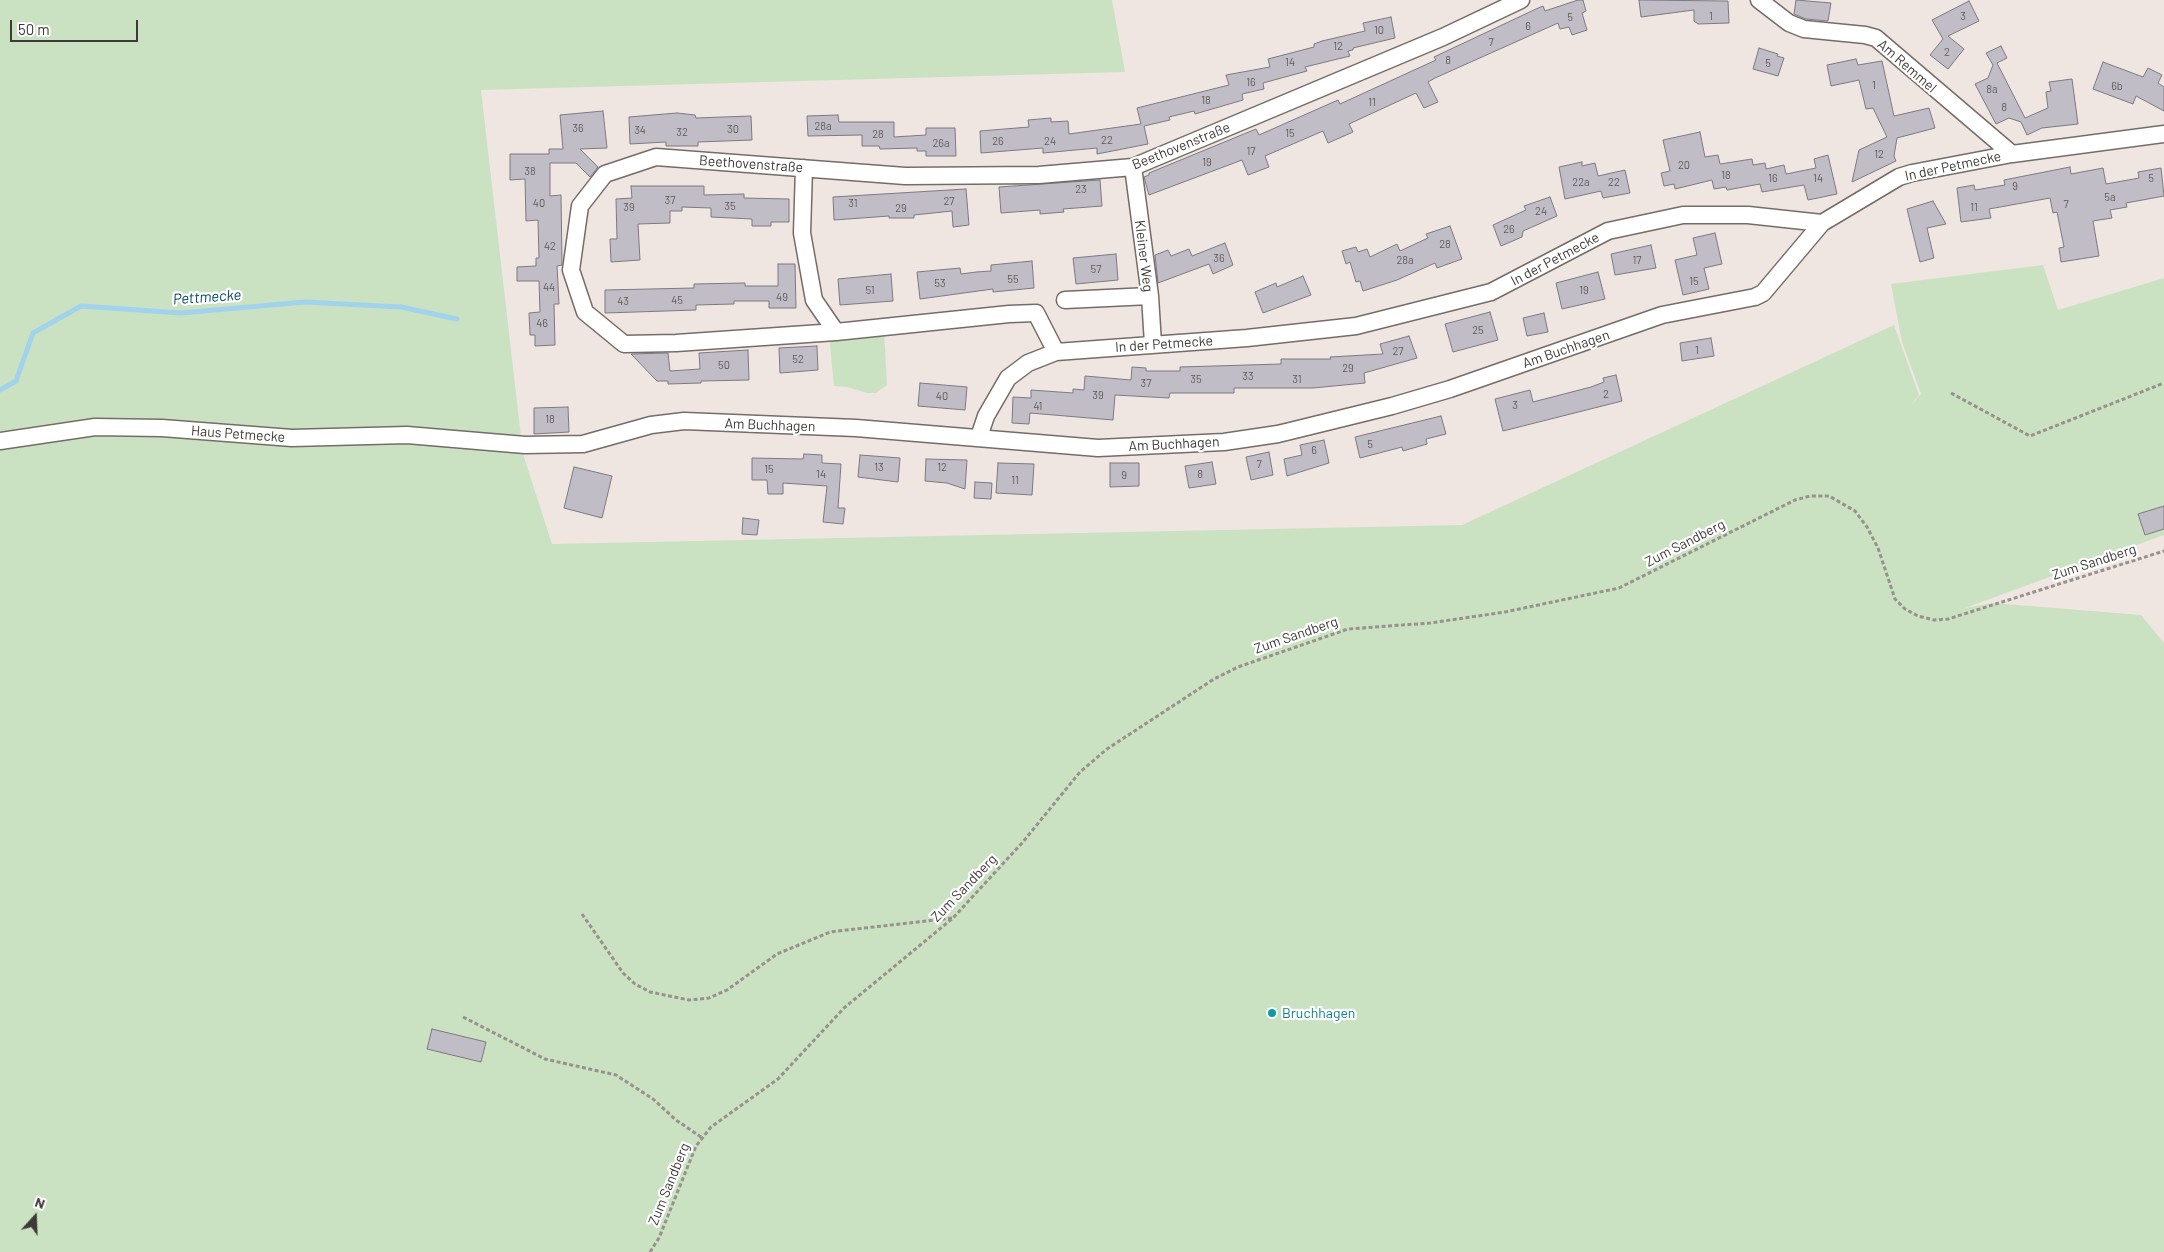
<!DOCTYPE html>
<meta charset="utf-8">
<style>
body{margin:0}
#map{position:relative;width:2164px;height:1252px;overflow:hidden;background:#f0e6e1;font-family:Barlow,sans-serif}
canvas{display:block}
.north{position:absolute;left:10px;top:1192px;width:50px;height:50px;-webkit-text-stroke:4px #fff;paint-order:stroke;rotate:20deg;font-size:14px;font-weight:700;line-height:20px;text-align:center;color:#3e3a38}
.north::after{content:'';display:block;margin:auto;width:18px;height:22px;background:#3e3a38;clip-path:polygon(50% 0,100% 100%,50% 72%,0 100%)}
.scale{position:absolute;left:10px;top:20px;width:128px;height:22px;box-sizing:border-box;border:2px solid #3e3a38;border-top:0;padding-left:6px;font-size:15px;line-height:18px;white-space:nowrap;color:#3e3a38;-webkit-text-stroke:4px #fff;paint-order:stroke}
</style>
<div id="map">
<canvas width="2164" height="1252"></canvas>
<div class="north">N</div>
<div class="scale">50 m</div>
</div>
<script>
const ctx = document.querySelector('canvas').getContext('2d');
ctx.lineJoin = 'round';
function paint(path, color) {
  ctx.fillStyle = color;
  ctx.fill(path, 'evenodd');
}
function shape(rows) {
  const path = new Path2D();
  for (const r of rows) {
    path.moveTo(r[0], r[1]);
    for (let i = 2; i < r.length; i += 2) path.lineTo(r[i], r[i + 1]);
  }
  return path;
}
function stroke(path, color, width, dash) {
  ctx.strokeStyle = color;
  ctx.lineWidth = width;
  ctx.lineCap = dash ? 'butt' : 'round';
  ctx.setLineDash(dash || []);
  ctx.stroke(path);
}
function drawText(font, color, halo, rows, align = 'center') {
  ctx.font = font + ' Barlow,sans-serif';
  ctx.lineWidth = 4.5;
  ctx.setLineDash([]);
  ctx.textBaseline = 'middle';
  ctx.strokeStyle = halo;
  ctx.fillStyle = color;
  for (const [text, x, y, turn = 0] of rows) {
    ctx.save();
    ctx.translate(x, y);
    ctx.rotate((+turn || 0) * Math.PI / 180);
    ctx.textAlign = isNaN(turn) ? turn : align;
    if (halo) ctx.strokeText(text, 0, 0);
    ctx.fillText(text, 0, 0);
    ctx.restore();
  }
}
const green = shape([
 [0,0,1112,0,1125,72,481,90,523,454,552,544,1462,525,1894,325,1919,395,1909,407,1921,394,1902,342,1891,284,2043,265,2058,310,2164,278,2164,535,1965,608,1993,603,2141,615,2164,643,2164,1252,0,1252],
 [884,330,887,385,876,393,867,393,847,387,834,386,829,335]
]);
const stream = shape([
 [0,390,16,381,33,333,81,306,181,313,305,302,401,307,457,319]
]);
const building = shape([
 [1578,0,1583,0,1586,11,1582,13,1587,30,1572,35,1569,27,1560,29,1558,23,1435,78,1428,82,1438,102,1424,108,1416,93,1349,124,1353,132,1328,143,1323,131,1265,156,1269,167,1248,175,1242,160,1149,195,1144,177,1149,175,1149,173,1256,129,1259,135,1338,100,1340,104,1436,60,1434,57,1536,9,1543,6,1545,11,1578,0],
 [1639,0,1728,1,1729,23,1698,24,1694,21,1694,10,1641,17,1639,0],
 [1796,0,1831,3,1828,21,1806,19,1794,14,1796,0],
 [1969,1,1979,21,1948,36,1964,49,1948,69,1930,55,1943,39,1932,20,1969,1],
 [1391,17,1395,38,1353,48,1353,50,1348,51,1350,56,1305,67,1307,71,1263,83,1264,89,1242,94,1243,100,1195,114,1194,111,1169,117,1170,120,1144,126,1148,144,1097,154,1097,148,1043,153,1043,148,981,153,980,131,1029,127,1028,120,1051,118,1051,122,1068,121,1069,134,1141,124,1137,108,1229,85,1226,75,1270,67,1268,59,1314,47,1314,44,1322,41,1365,31,1363,23,1391,17],
 [2001,46,2007,58,1997,63,2025,118,2048,108,2046,92,2051,91,2049,82,2072,79,2078,124,2042,128,2027,135,2021,122,2009,118,1996,124,1975,84,1988,78,1993,65,1986,53,2001,46],
 [1759,48,1778,54,1777,56,1784,58,1778,76,1753,69,1759,48],
 [1856,59,1858,65,1882,61,1894,116,1929,108,1935,128,1897,138,1894,156,1896,161,1852,182,1859,150,1887,137,1873,108,1866,109,1859,80,1831,86,1827,65,1856,59],
 [2103,62,2143,77,2148,68,2162,75,2158,83,2164,87,2164,111,2136,96,2133,104,2093,89,2103,62],
 [603,111,607,148,580,149,598,167,590,177,576,163,550,163,550,196,561,195,562,265,557,266,559,304,554,304,555,345,535,346,535,335,530,335,529,313,540,312,539,281,517,281,517,267,536,266,536,258,539,258,538,220,526,221,525,179,510,180,510,154,549,154,549,149,563,149,560,115,603,111],
 [677,113,695,115,696,118,751,116,752,140,698,142,698,146,666,146,666,142,630,144,629,117,677,113],
 [838,115,839,122,894,122,894,137,926,135,926,128,955,128,956,156,926,156,926,151,917,151,917,148,880,149,879,146,862,146,862,135,808,136,807,116,838,115],
 [1700,132,1705,157,1718,155,1720,164,1752,159,1753,165,1765,163,1766,169,1784,165,1786,174,1816,168,1814,159,1828,155,1837,194,1808,200,1804,185,1762,192,1760,184,1727,190,1726,187,1714,189,1712,180,1675,189,1674,184,1664,186,1661,173,1670,171,1663,140,1700,132],
 [1582,162,1582,166,1595,163,1598,176,1625,170,1630,193,1603,198,1601,191,1565,199,1559,167,1582,162],
 [2070,167,2071,174,2103,168,2106,184,2139,178,2138,172,2161,168,2164,196,2126,203,2127,207,2110,210,2112,218,2093,221,2099,256,2061,262,2059,248,2064,247,2057,212,2053,213,2050,198,1989,209,1991,218,1961,222,1957,188,1974,185,1975,190,2005,185,2004,180,2070,167],
 [1100,180,1102,206,1063,209,1064,212,1040,214,1040,210,1001,213,999,187,1100,180],
 [631,186,704,186,704,195,744,194,744,198,789,199,789,222,771,222,771,226,752,226,752,219,711,217,711,208,682,207,682,211,670,211,670,223,638,224,640,260,611,262,610,239,617,239,616,199,632,198,631,186],
 [966,189,969,225,953,227,952,211,914,215,914,218,889,218,889,216,834,220,833,197,966,189],
 [1550,197,1557,216,1523,231,1522,237,1501,246,1493,225,1526,210,1524,206,1550,197],
 [1933,201,1946,224,1927,228,1934,258,1920,262,1907,209,1933,201],
 [1450,226,1462,259,1437,268,1435,263,1397,280,1363,291,1360,281,1356,282,1350,262,1346,264,1342,251,1356,247,1358,252,1367,249,1370,257,1397,244,1400,251,1428,238,1426,234,1450,226],
 [1715,233,1722,264,1704,268,1709,289,1683,295,1675,260,1697,255,1693,238,1715,233],
 [1225,243,1233,265,1213,274,1209,264,1158,283,1155,255,1168,250,1171,256,1189,249,1192,256,1225,243],
 [1651,245,1656,268,1615,275,1611,254,1651,245],
 [1116,254,1118,280,1076,284,1073,258,1116,254],
 [1032,261,1034,288,993,292,993,289,920,299,917,272,960,268,961,274,976,272,991,271,991,265,1032,261],
 [778,264,795,264,796,308,769,308,769,301,734,301,734,304,696,305,696,310,605,313,605,290,694,288,694,284,745,283,745,286,778,286,778,264],
 [1598,272,1605,299,1562,309,1556,283,1598,272],
 [891,274,893,301,840,305,838,279,891,274],
 [1303,276,1311,295,1263,313,1255,292,1276,283,1277,287,1303,276],
 [1490,312,1498,340,1453,352,1445,324,1490,312],
 [1544,313,1548,332,1527,336,1523,318,1544,313],
 [1409,336,1417,358,1364,373,1365,383,1313,388,1234,388,1234,393,1170,393,1169,398,1115,395,1113,420,1030,413,1029,424,1012,423,1013,397,1031,398,1031,390,1073,393,1073,389,1084,390,1085,376,1131,380,1132,367,1146,368,1146,371,1180,371,1180,367,1281,364,1281,359,1331,359,1330,357,1383,354,1380,344,1409,336],
 [1711,338,1714,356,1682,361,1680,343,1711,338],
 [817,346,818,370,780,373,779,348,817,346],
 [748,350,749,380,701,381,701,383,668,384,668,381,657,381,631,354,668,353,670,371,700,369,699,353,748,350],
 [1616,375,1622,401,1503,431,1495,399,1530,390,1533,402,1591,387,1604,382,1603,378,1616,375],
 [920,383,967,387,965,410,918,406,920,383],
 [568,407,569,432,534,434,534,408,568,407],
 [1441,416,1446,434,1426,439,1427,444,1403,451,1402,447,1360,458,1355,437,1441,416],
 [1324,440,1329,463,1287,476,1284,459,1302,455,1300,445,1324,440],
 [1269,452,1273,475,1251,480,1246,457,1269,452],
 [804,454,822,455,822,463,841,464,838,508,845,508,843,524,823,522,827,486,783,483,783,494,768,494,767,480,752,480,752,458,803,459,804,454],
 [860,455,900,458,898,482,858,477,860,455],
 [926,459,967,460,965,489,947,483,925,481,926,459],
 [1212,462,1216,484,1189,488,1185,466,1212,462],
 [998,463,1034,464,1032,495,996,493,998,463],
 [1110,463,1139,463,1139,486,1110,487,1110,463],
 [574,467,612,476,602,518,564,508,574,467],
 [975,482,992,483,991,499,974,498,975,482],
 [2164,506,2164,529,2145,535,2138,514,2164,506],
 [743,518,759,520,757,535,742,534,743,518],
 [432,1029,486,1042,481,1062,427,1049,432,1029]
]);
const path = shape([
 [1951,393,2030,436,2164,383],
 [582,914,623,973,635,984,650,992,689,1000,709,998,727,990,777,954,830,932,952,918],
 [463,1017,545,1059,616,1075,653,1099,676,1120,701,1137],
 [650,1252,659,1238,696,1146,711,1127,778,1079,844,1008,953,918,1022,843,1080,772,1107,749,1214,679,1238,667,1348,629,1430,623,1505,612,1619,588,1795,500,1810,496,1829,496,1855,511,1867,527,1878,548,1895,599,1905,609,1918,616,1934,620,1948,619,2164,551]
]);
const minor = shape([
 [1759,0,1789,23,1804,29,1865,35,1876,38,2012,154],
 [1133,167,1150,296,1153,344],
 [804,168,802,233,814,300,836,332],
 [1065,300,1150,296],
 [1056,352,1036,313,1009,314,836,332,676,343,624,344,585,312,571,270,580,206,605,174,656,157,905,176,1039,175,1133,167,1443,37,1521,0],
 [979,437,986,416,1008,378,1028,363,1056,352,1247,338,1356,326,1491,292,1608,231,1683,215,1748,215,1822,223,1899,177,1912,173,2012,154,2164,134],
 [0,441,95,427,162,428,292,438,407,435,525,445,583,444,651,425,684,421,856,428,1098,448,1224,442,1278,434,1392,406,1450,389,1662,315,1755,297,1763,293,1822,223]
]);
const markers = [
 [1272,1013,5,"#0f9aa8"]
];
const numberNames = [
 ["1",1711,16],
 ["3",1963,16],
 ["5",1570,17],
 ["6",1528,26],
 ["10",1379,30],
 ["7",1491,42],
 ["12",1338,46],
 ["2",1947,52],
 ["8",1448,60],
 ["14",1290,62],
 ["5",1768,63],
 ["16",1251,82],
 ["1",1874,85],
 ["6b",2117,86],
 ["8a",1992,89],
 ["18",1206,100],
 ["11",1372,102],
 ["8",2004,107],
 ["28a",823,126],
 ["36",578,128],
 ["30",733,129],
 ["34",640,130],
 ["32",682,132],
 ["15",1290,133],
 ["28",878,134],
 ["22",1107,140],
 ["26",998,141],
 ["24",1050,141],
 ["26a",941,143],
 ["17",1251,151],
 ["12",1879,154],
 ["19",1207,162],
 ["20",1684,165],
 ["38",530,171],
 ["18",1726,175],
 ["16",1773,178],
 ["14",1818,178],
 ["5",2151,178],
 ["22a",1581,182],
 ["22",1614,182],
 ["9",2015,186],
 ["23",1081,189],
 ["5a",2110,197],
 ["37",670,200],
 ["27",949,201],
 ["40",539,203],
 ["31",853,203],
 ["7",2066,204],
 ["35",730,206],
 ["39",629,207],
 ["11",1974,207],
 ["29",901,208],
 ["24",1541,211],
 ["26",1509,229],
 ["28",1445,244],
 ["42",550,246],
 ["36",1219,258],
 ["28a",1405,260],
 ["17",1637,260],
 ["57",1096,269],
 ["55",1013,279],
 ["15",1694,281],
 ["53",940,283],
 ["44",549,287],
 ["51",870,290],
 ["19",1584,290],
 ["49",782,297],
 ["45",677,300],
 ["43",623,301],
 ["46",542,323],
 ["25",1478,330],
 ["1",1697,350],
 ["27",1398,351],
 ["52",798,359],
 ["50",724,365],
 ["29",1348,368],
 ["33",1248,376],
 ["35",1196,379],
 ["31",1297,379],
 ["37",1146,383],
 ["2",1606,394],
 ["39",1098,395],
 ["40",942,396],
 ["3",1515,405],
 ["41",1038,406],
 ["18",550,419],
 ["5",1370,444],
 ["6",1314,450],
 ["7",1259,464],
 ["13",879,467],
 ["12",942,467],
 ["15",769,469],
 ["14",821,474],
 ["8",1200,474],
 ["9",1124,475],
 ["11",1015,480]
];
const streetNames = [
 ["Am Remmel",1907,66,41],
 ["Beethovenstraße",1181,146,-22],
 ["Beethovenstraße",751,164,4],
 ["In der Petmecke",1953,166,-12],
 ["Kleiner Weg",1144,256,83],
 ["In der Petmecke",1555,259,-28],
 ["In der Petmecke",1164,344,-4],
 ["Am Buchhagen",1566,349,-19],
 ["Am Buchhagen",770,425,2],
 ["Haus Petmecke",238,434,4],
 ["Am Buchhagen",1174,444,-3],
 ["Zum Sandberg",1685,543,-27],
 ["Zum Sandberg",2094,562,-18],
 ["Zum Sandberg",1296,635,-19],
 ["Zum Sandberg",964,888,-46],
 ["Zum Sandberg",669,1184,-68]
];
const cultureNames = [
 ["Bruchhagen",1282,1013]
];
const waterNames = [
 ["Pettmecke",207,297,-4]
];
paint(green, '#cae2c2');
stroke(stream, '#a1d3ed', 5);
paint(building, '#c1bdc6');
stroke(building, '#7d7981', 1);
stroke(minor, '#756c68', 19);
stroke(path, '#98918d', 3, [4, 2.5]);
stroke(minor, '#fff', 16);
for (const [x, y, r, color] of markers) {
  const dot = new Path2D();
  dot.arc(x, y, r, 0, 2 * Math.PI);
  ctx.fillStyle = color;
  ctx.fill(dot);
  stroke(dot, '#fff', 2);
}
drawText('11px', '#5f5b5c', null, numberNames);
drawText('14px', '#3e3a38', '#fff', streetNames);
drawText('14px', '#0d838f', '#fff', cultureNames, 'left');
drawText('italic 15px', '#0b4b66', '#fff', waterNames);
</script>
